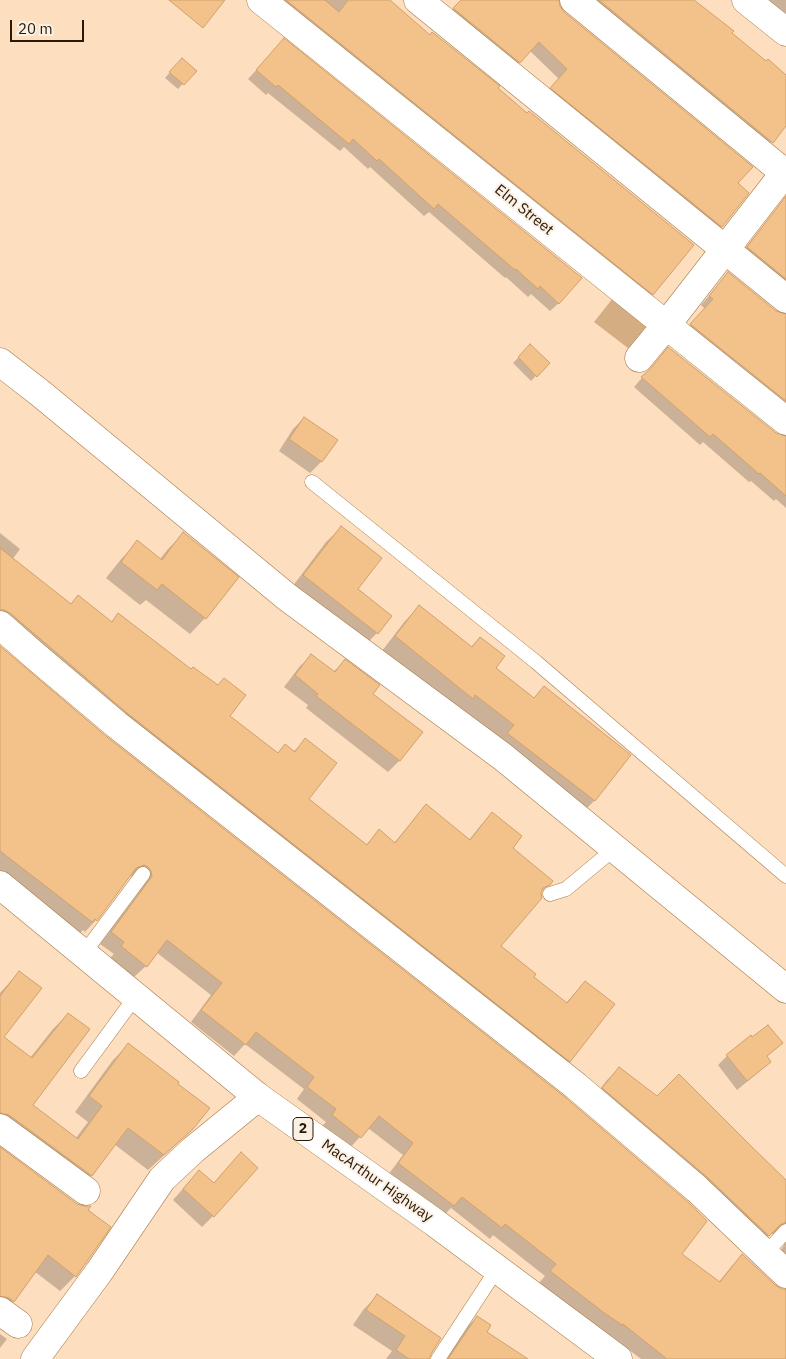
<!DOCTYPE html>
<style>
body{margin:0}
#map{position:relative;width:786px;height:1359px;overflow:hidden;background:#fddebe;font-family:"IBM Plex Sans",sans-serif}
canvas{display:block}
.scale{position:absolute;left:10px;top:20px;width:74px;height:22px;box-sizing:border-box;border:2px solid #2b1903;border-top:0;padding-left:6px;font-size:15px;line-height:18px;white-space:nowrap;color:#2b1903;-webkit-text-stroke:4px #faf0e5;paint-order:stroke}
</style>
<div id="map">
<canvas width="786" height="1359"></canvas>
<div class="scale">20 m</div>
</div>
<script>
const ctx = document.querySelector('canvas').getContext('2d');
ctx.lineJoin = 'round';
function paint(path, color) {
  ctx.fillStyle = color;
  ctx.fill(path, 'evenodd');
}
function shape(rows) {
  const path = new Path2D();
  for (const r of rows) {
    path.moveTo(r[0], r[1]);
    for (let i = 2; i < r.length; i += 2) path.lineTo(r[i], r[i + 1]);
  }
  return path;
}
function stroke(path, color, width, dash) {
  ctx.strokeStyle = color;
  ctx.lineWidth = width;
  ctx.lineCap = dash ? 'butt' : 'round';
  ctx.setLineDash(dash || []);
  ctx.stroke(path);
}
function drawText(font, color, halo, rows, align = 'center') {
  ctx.font = font + ' "IBM Plex Sans",sans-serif';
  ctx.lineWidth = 4;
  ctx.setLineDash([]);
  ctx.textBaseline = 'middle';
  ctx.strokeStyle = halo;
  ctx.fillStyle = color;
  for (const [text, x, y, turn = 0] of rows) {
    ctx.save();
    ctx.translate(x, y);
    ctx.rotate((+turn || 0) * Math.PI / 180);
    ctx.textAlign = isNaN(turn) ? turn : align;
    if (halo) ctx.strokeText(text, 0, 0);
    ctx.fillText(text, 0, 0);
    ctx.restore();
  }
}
const green = shape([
 [617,293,656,324,633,352,594,322]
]);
const shadow = shape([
 [274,0,380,0,497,88,653,294,644,303],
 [461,0,558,0,558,6,563,13,736,183,722,226,713,235,543,97,559,79,530,51,511,71,445,18],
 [579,0,691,0,730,34,786,77,786,125,763,151],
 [766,0,786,0,786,18],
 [284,40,559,303,550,311,531,294,528,297,506,277,505,278,429,212,424,216,370,167,368,169,344,147,340,151,268,93,266,95,248,79],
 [176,65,195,71,178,89,165,78],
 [786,197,786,295,739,256],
 [720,283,776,312,786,315,786,417,682,333,705,309,701,305],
 [530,346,548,363,531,381,513,363],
 [660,357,776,434,786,437,786,508,776,499,774,501,751,481,749,482,703,442,700,445,634,387],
 [304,418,336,440,321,462,310,473,279,451,293,429],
 [341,528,356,589,391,616,377,633,362,648,289,591,326,542],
 [0,533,20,549,12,560,70,605,111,622,118,615,228,716,277,754,285,746,293,752,305,740,307,799,366,845,379,831,394,843,415,818,426,806,469,840,481,825,492,814,511,848,551,882,540,893,499,947,532,977,565,1004,585,982,570,1061,558,1072,0,626],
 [184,533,205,618,190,634,146,600,140,605,106,578,122,558,138,542,160,559,168,549],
 [419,607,471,647,480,638,494,668,533,699,544,688,629,755,594,801,580,815,501,740,461,708,458,712,382,651,405,621],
 [0,647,680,1254,718,1283,731,1267,742,1255,775,1287,786,1290,786,1359,641,1359,610,1335,609,1336,591,1323,539,1283,545,1276,493,1235,490,1239,451,1208,442,1217,388,1175,403,1155,368,1128,349,1149,321,1127,326,1122,297,1099,304,1089,245,1044,234,1056,191,1022,211,995,156,952,146,966,134,977,110,958,114,954,100,944,139,892,141,887,137,879,131,876,128,878,96,920,85,932,83,930,80,933,0,871],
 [312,655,333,672,345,661,372,694,421,733,399,761,388,772,306,708,308,705,284,687,300,666],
 [19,972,3,1037,30,1058,53,1029,68,1014,31,1106,75,1139,88,1122,75,1112,113,1060,128,1045,176,1084,193,1129,148,1170,114,1144,91,1175,76,1190,0,1135,0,993],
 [727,1056,766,1057,770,1061,760,1071,737,1090,718,1065],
 [619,1069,657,1098,786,1182,786,1275,771,1261,781,1250,784,1245,783,1240,776,1234,770,1234,757,1247,592,1100,607,1080],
 [0,1149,76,1205,87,1210,75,1276,60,1291,34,1271,13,1301,0,1313],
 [230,1165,213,1216,202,1227,173,1200,188,1183,213,1184],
 [377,1296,428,1359,386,1359,392,1351,353,1325,363,1310],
 [477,1317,485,1332,526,1359,445,1359,463,1331],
 [0,1334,7,1339,0,1348]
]);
const building = shape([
 [169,0,225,0,203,28,169,0],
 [286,0,325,0,339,12,348,0,390,0,430,35,432,32,500,86,498,88,527,113,529,111,694,245,653,295,286,0],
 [461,0,559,0,560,6,564,12,753,167,738,183,749,193,722,227,550,88,567,69,539,42,520,63,453,8,461,0],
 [599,0,694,0,734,31,732,33,766,61,768,59,786,75,786,126,773,143,599,0],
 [284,38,582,278,559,304,540,286,538,289,516,269,515,270,438,204,434,209,379,159,377,161,353,139,349,144,278,85,276,87,256,70,284,38],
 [182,58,197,71,184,85,169,72,182,58],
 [786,196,786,279,747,247,786,196],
 [728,272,776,311,786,314,786,401,690,324,713,299,709,296,728,272],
 [530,344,550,363,537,377,518,357,530,344],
 [668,347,776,433,786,436,786,496,760,473,759,474,713,434,710,437,641,377,651,368,668,347],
 [304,417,338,440,322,462,289,439,304,417],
 [341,526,382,558,358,589,392,616,378,634,303,575,341,526],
 [183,532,239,577,206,619,162,584,157,590,121,562,137,540,162,560,183,532],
 [0,548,71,604,78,595,112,622,118,613,191,669,193,667,218,685,224,678,246,695,230,716,278,753,285,744,295,752,305,738,337,763,309,799,367,845,379,829,395,843,426,804,470,840,492,812,522,836,513,848,553,881,550,885,543,888,541,893,542,898,501,946,536,974,534,977,567,1003,585,981,615,1004,570,1062,127,713,10,613,4,610,0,610,0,548],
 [419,605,472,647,480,637,505,656,496,668,534,698,544,686,631,755,595,801,507,733,514,725,475,695,473,699,395,636,419,605],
 [0,646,107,737,566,1098,687,1201,707,1221,682,1254,720,1282,742,1254,775,1285,782,1289,786,1289,786,1359,667,1359,623,1324,622,1325,603,1312,550,1271,556,1264,505,1224,502,1228,462,1197,454,1206,398,1163,413,1143,379,1116,361,1138,332,1115,336,1109,307,1087,314,1077,256,1032,246,1045,201,1010,222,983,167,940,147,967,121,946,124,942,111,932,150,879,152,876,151,871,148,867,144,865,136,868,97,921,95,919,92,922,0,851,0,646],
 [311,654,335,672,345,659,380,685,373,694,423,732,400,761,316,696,318,694,295,675,311,654],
 [19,971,42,988,4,1037,32,1058,68,1013,90,1029,33,1105,78,1139,102,1106,89,1096,128,1043,179,1082,178,1084,210,1108,193,1129,164,1155,128,1128,92,1176,9,1115,0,1113,0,996,19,971],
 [768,1025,783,1043,767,1056,771,1062,747,1081,726,1055,751,1035,752,1037,768,1025],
 [619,1067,657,1096,679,1074,750,1145,786,1180,786,1222,780,1225,769,1236,707,1177,602,1088,619,1067],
 [0,1147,77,1204,84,1206,91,1206,88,1210,111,1227,76,1277,48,1255,14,1302,9,1298,0,1296,0,1147],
 [241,1152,258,1168,214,1217,183,1189,199,1170,214,1183,241,1152],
 [377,1294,441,1338,431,1354,429,1359,409,1359,396,1350,405,1336,366,1310,377,1294],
 [477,1316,491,1325,487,1332,528,1359,448,1359,477,1316]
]);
const lane = shape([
 [312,482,536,662,786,876],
 [550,894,566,889,614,849],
 [84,953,143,874],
 [81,1071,136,996],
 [765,1254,786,1231],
 [438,1359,497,1269]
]);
const street = shape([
 [261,0,786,421],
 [418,0,786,299],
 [574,0,786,174],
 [746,0,786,32],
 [639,358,667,324,786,171],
 [0,362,40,393,287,597,503,757,786,989],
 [0,625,34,655,117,725,576,1086,697,1189,786,1274],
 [0,1128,86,1191],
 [0,1311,18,1324],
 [35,1359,99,1272,162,1179,193,1150,258,1097]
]);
const highway = shape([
 [0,885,258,1097,434,1222,618,1359]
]);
const shields = [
 [303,1129,20]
];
const shieldNames = [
 ["2",303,1129]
];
const streetNames = [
 ["Elm Street",524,210,39],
 ["MacArthur Highway",377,1181,35]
];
paint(green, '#d5ad82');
paint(shadow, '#0003');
paint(building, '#f3c18a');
stroke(building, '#d1a06b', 1);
stroke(lane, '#a77944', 15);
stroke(street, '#a77944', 29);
stroke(highway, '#a77944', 29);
stroke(lane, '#fff', 14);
stroke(street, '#fff', 28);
stroke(highway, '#fff', 28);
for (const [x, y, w] of shields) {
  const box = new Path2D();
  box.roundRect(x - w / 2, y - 11.5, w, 23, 4);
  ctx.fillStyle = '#faf0e5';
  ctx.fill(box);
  stroke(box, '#2b1903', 1);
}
drawText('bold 14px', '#2b1903', null, shieldNames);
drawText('15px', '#2b1903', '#faf0e5', streetNames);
</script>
